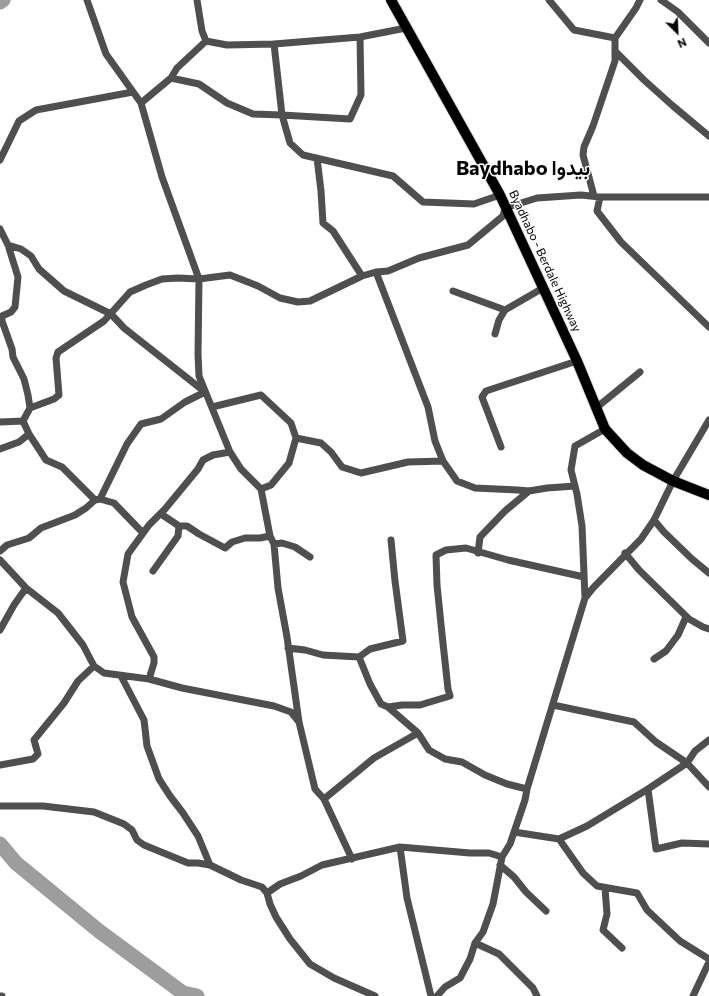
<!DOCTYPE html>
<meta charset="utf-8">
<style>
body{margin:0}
#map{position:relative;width:709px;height:996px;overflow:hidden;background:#fff;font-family:Commissioner,sans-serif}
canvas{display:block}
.north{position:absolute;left:657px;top:12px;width:40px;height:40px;-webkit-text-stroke:3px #fff;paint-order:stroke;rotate:156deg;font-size:11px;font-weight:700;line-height:16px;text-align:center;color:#000}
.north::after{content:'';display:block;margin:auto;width:14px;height:18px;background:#000;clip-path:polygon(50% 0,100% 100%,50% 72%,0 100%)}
</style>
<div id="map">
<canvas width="709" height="996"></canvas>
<div class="north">N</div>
</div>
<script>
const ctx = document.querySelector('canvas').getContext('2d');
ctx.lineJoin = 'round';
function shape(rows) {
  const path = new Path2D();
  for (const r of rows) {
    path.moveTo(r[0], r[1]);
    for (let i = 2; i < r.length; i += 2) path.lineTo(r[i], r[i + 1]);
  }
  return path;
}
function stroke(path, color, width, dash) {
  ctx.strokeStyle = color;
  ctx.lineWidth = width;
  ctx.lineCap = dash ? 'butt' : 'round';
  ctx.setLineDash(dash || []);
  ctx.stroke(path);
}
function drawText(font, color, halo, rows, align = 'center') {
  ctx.font = font + ' Commissioner,Vazirmatn,sans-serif';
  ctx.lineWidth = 3;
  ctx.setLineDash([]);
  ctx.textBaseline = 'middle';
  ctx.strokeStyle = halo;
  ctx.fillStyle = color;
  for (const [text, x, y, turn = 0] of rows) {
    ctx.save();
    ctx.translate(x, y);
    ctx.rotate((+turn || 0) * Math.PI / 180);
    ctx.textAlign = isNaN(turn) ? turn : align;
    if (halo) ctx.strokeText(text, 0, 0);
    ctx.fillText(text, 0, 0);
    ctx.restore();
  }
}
const river = shape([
 [0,2,3,0],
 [0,844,16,863,99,931,183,993,197,996]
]);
const street = shape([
 [87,0,106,54,141,103,162,177,199,279,198,354,199,376,230,452,241,469,261,489,270,536,274,544,278,588,287,637,299,722,315,789,324,799,352,859],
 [197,0,202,31,206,41],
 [549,0,574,30,615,38],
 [661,0,678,12,709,43],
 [206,41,227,45,274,44,360,37,406,28],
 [274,44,282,115,350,119,361,95,360,37],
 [615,51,644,80,673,106,709,136],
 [171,78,199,84,227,103,253,114,282,115,290,143,303,155,393,176,423,202,474,204,500,195],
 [141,103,171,78,177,68,206,41],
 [317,158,321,191,323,223,333,231,362,276,376,272],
 [0,160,19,121,36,110,133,92],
 [594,196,583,155,584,147,593,126,615,61,615,38,636,8,640,0],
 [600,197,597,211,621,242,709,327],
 [0,229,8,245,18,277,15,307,11,312,2,316,2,321,12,349,13,357,24,379,28,395,30,408,23,421,29,434],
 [8,245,21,249,31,256,39,269,64,291,111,314,124,328,205,392,185,402,161,419,141,424,127,444,100,499],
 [453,291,505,310,543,288],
 [495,334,499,320,505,310],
 [212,407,261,395,291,423,296,438,321,443,331,452,342,467,361,473,408,462,443,461],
 [30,408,54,399,59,395,56,358,58,352,104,321,130,292,146,285,162,279,178,278,199,279,230,275,258,286,280,298,298,302,310,301,362,276],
 [596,408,640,372],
 [0,422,23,421],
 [501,447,482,397,486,391,577,361],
 [0,449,19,442,29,434,46,460,62,467,95,500,100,499,114,503,143,533],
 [575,486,547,488,529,491,518,490,475,488,457,481,443,461,435,441,428,407,376,272,388,271,419,258,468,245,503,216,505,208,537,198,581,195,600,197,709,197],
 [261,489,271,485,289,463,296,438],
 [161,514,179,526,187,526,199,534,225,548,232,542,245,538,260,538,270,536],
 [654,520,664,532,692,559,709,573],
 [274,544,282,543,295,547,310,557],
 [0,551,7,545,29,538,41,528,75,515,86,508,95,500],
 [478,553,480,537,505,511,529,491],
 [625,553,639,570,689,619,703,627,709,629],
 [0,560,26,588,58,613,83,645,94,666,104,673,149,679,182,688,274,706,291,712,299,722],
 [153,571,178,536,179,526],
 [585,598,593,588,641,539,654,520,673,481,709,420],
 [0,630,14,605,26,588],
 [288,648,305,650,323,655,359,657,370,649,403,641,395,581,391,540],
 [359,657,370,684,381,704,388,707,418,733,429,750,445,759,462,762,485,775,507,784,527,789],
 [654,659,666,651,678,635,686,617],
 [121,676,144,720,147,746,159,779,170,796,183,813,198,836,210,865,241,880,262,887,267,893,270,904,276,917,290,939,310,964,334,978,375,996],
 [149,679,154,663,154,657,132,617,123,582,128,554,149,525,165,509,198,469,203,460,213,455,230,452],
 [553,705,634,722,656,742,687,763,709,787],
 [388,707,402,705,420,705,450,696,448,689,442,634,437,585,436,555,446,550,466,548,508,560,584,577],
 [0,765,33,759,38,754,34,740,64,703,78,681,94,666],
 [648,789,656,849,682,843,709,844],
 [324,799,346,781,374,758,418,733],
 [0,806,43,806,94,812,124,824,132,830,137,840,144,845,188,863,198,863,210,865],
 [514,832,559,839,587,826,648,789,687,763,695,751,709,740],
 [559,839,583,873,597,886,637,893,647,910,680,941,709,959],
 [400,847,407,898,431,996],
 [500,865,514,877,526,892,546,911],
 [605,888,607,914,603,930,622,948],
 [267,893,280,884,301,876,322,865,400,847,470,853,489,853,502,857],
 [475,943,499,954,533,988,537,996],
 [0,996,2,996],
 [437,996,445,987,460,978,470,959,475,943,483,932,493,904,502,857,510,844,525,800,527,789,585,598,582,526,577,494,571,470,575,446,605,429],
 [693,996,709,962]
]);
const primary = shape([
 [391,0,500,195,577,361,605,429,627,453,643,465,673,481,709,495]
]);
const streetNames = [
 ["Byadhabo - Berdale Highway",545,261,65]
];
const townNames = [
 ["Baydhabo بيدوا",523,168]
];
stroke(river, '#9d9d9d', 15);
stroke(primary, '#dbdbdb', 12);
stroke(street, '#4f4f4f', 7);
stroke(primary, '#000', 10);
drawText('12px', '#000', '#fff', streetNames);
drawText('bold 20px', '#000', '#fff', townNames);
</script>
